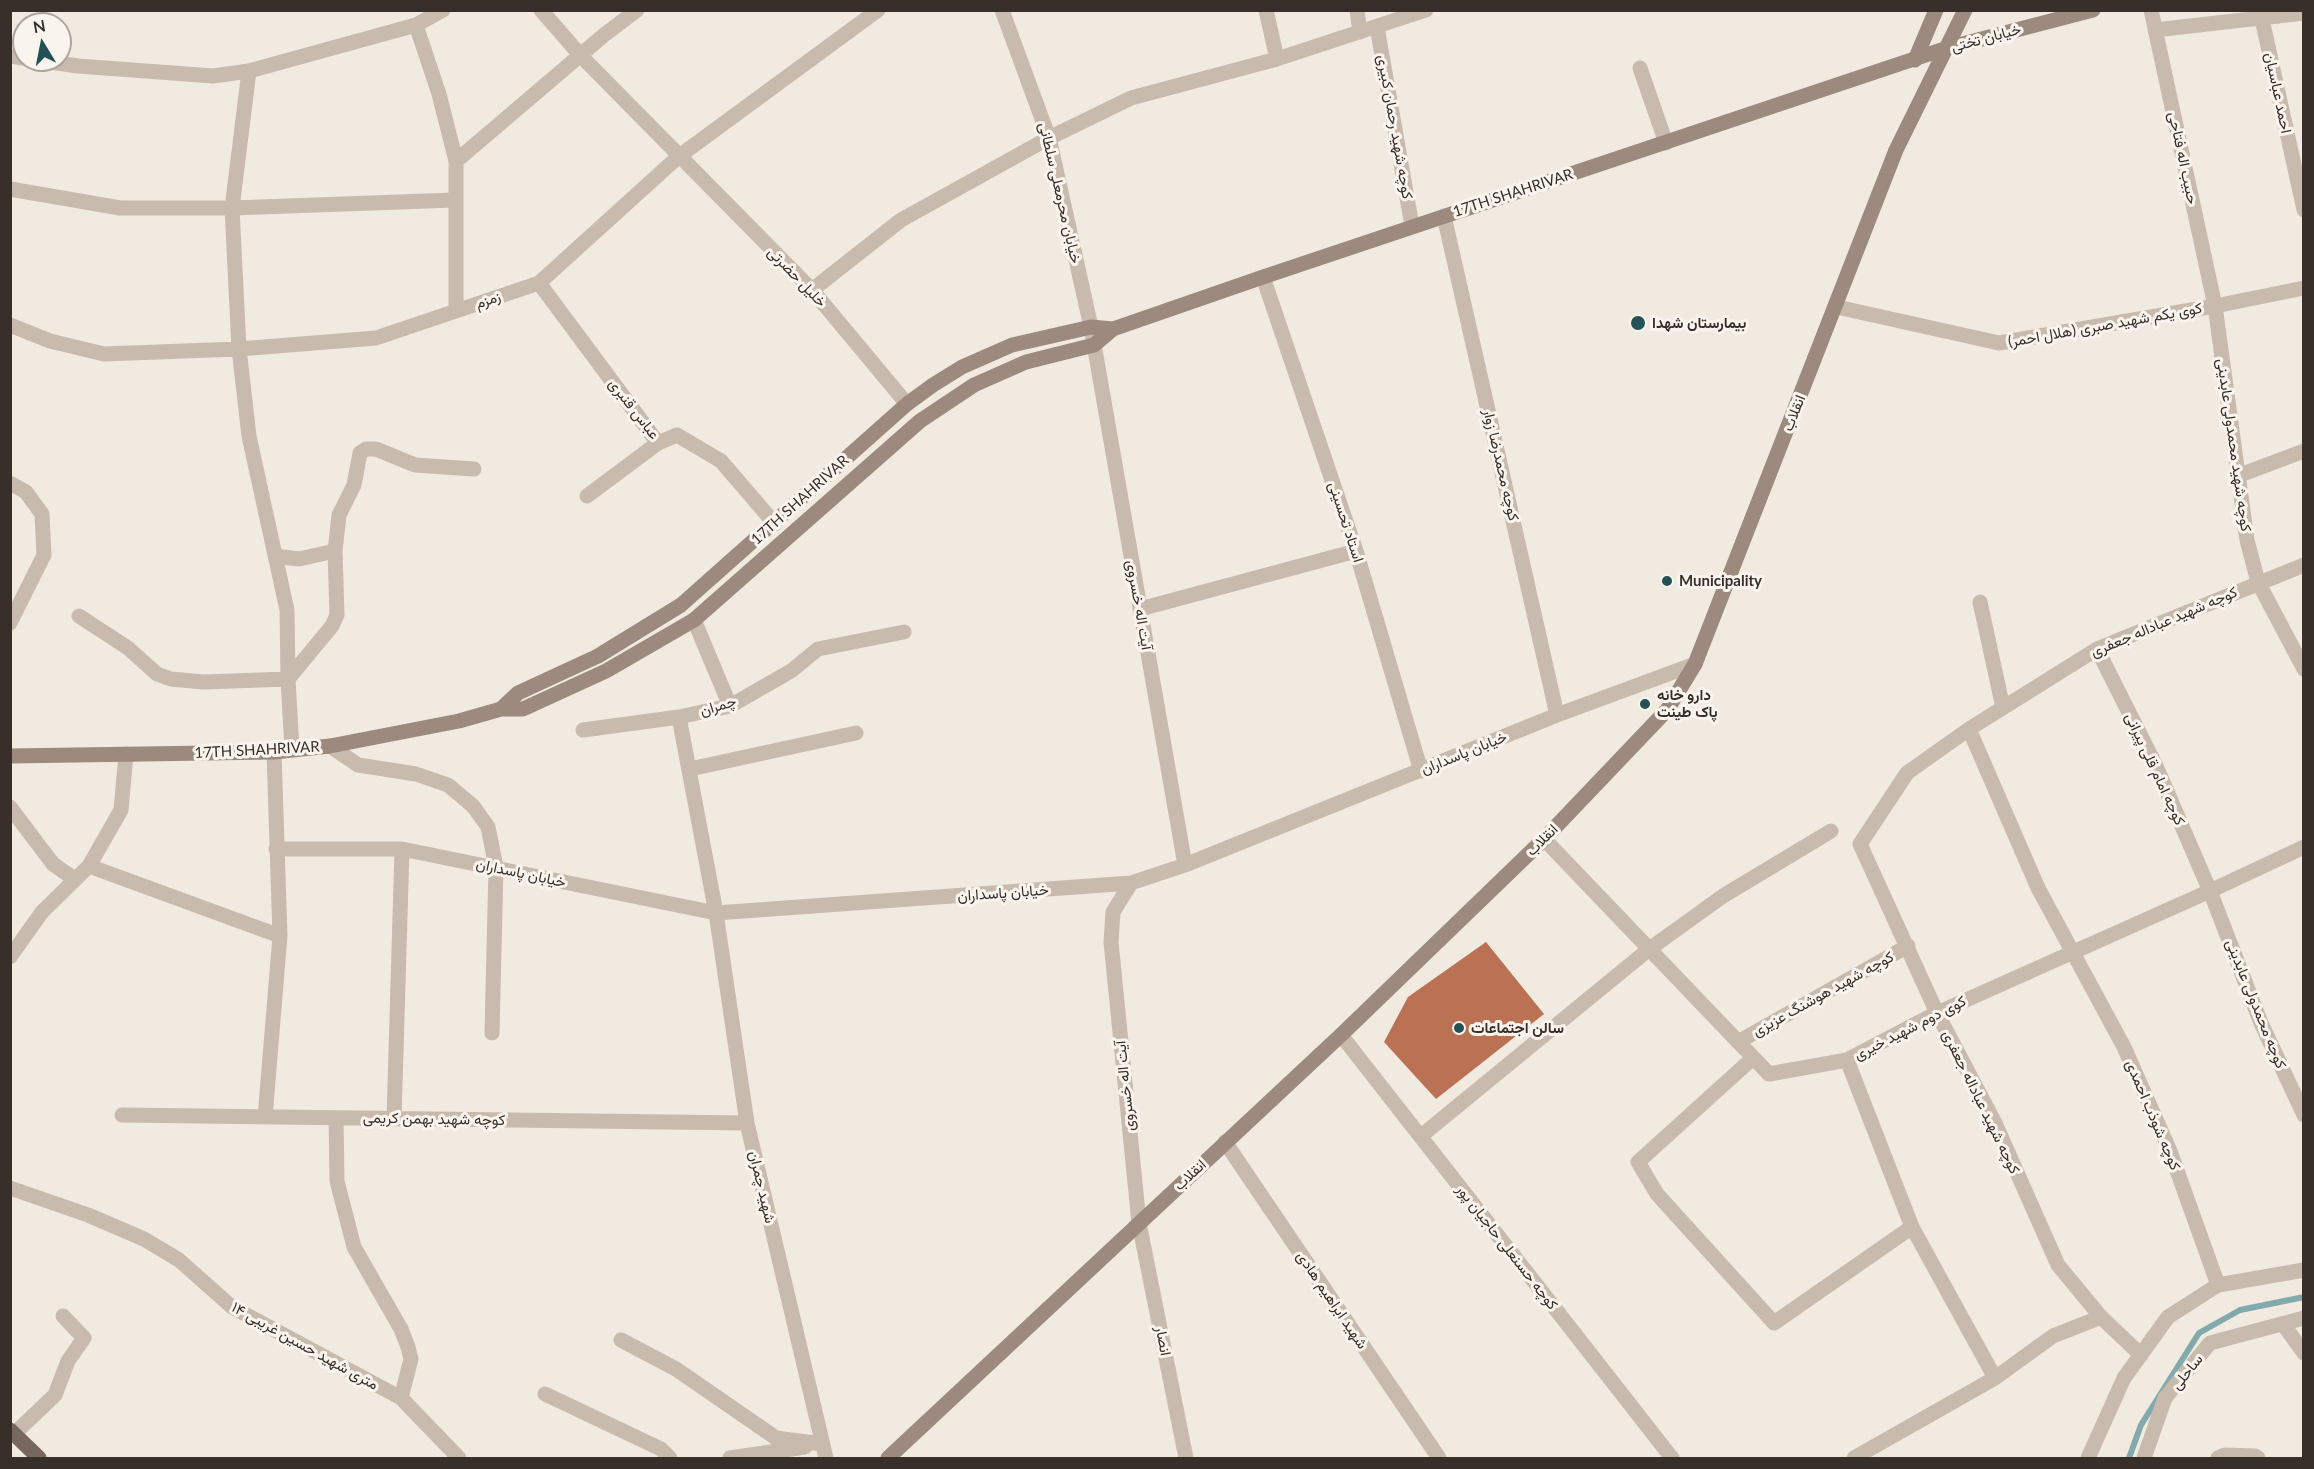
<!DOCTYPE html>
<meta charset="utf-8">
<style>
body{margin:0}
#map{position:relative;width:2314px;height:1469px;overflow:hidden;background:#f1eae0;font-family:Lato,sans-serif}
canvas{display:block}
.frame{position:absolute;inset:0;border:12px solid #382f2b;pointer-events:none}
.north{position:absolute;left:12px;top:12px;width:60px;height:60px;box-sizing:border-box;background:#f9f4ed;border:2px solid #aca59f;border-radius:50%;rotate:350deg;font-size:16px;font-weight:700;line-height:24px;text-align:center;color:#382f2b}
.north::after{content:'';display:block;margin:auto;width:21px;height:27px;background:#245156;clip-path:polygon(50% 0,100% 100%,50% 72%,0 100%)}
</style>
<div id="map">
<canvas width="2314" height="1469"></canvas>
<div class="frame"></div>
<div class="north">N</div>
</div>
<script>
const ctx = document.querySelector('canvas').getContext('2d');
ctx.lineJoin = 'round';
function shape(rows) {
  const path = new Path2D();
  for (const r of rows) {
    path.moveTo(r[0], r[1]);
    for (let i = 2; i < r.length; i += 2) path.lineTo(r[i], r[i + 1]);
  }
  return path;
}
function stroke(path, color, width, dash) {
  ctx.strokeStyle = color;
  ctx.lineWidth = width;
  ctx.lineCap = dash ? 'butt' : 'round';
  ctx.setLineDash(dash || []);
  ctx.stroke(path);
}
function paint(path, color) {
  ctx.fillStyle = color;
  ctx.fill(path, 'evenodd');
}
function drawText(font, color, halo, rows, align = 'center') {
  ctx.font = font + ' Lato,Vazirmatn,sans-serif';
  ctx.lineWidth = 6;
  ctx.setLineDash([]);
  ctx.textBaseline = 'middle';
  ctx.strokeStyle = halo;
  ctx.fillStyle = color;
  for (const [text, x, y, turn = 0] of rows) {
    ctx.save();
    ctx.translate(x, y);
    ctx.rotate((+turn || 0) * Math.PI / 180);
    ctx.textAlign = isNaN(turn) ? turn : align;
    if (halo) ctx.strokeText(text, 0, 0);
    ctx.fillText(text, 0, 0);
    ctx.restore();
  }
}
const stream = shape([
 [2129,1458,2141,1425,2199,1333,2240,1310,2304,1297]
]);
const building = shape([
 [1486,942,1544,1014,1436,1099,1384,1042,1408,997]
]);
const minor = shape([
 [541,10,581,56,812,290,907,404],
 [1002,10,1049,138,1091,327,1185,865],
 [1266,10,1277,59],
 [1357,10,1360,32],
 [2151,10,2215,306,2247,540,2258,582,2304,669],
 [2260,10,2304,210],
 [416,25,439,94,456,161,456,311],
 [1377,27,1412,226],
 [2155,30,2304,13],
 [10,56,24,58],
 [36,60,78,66,213,76,249,71,416,25,443,10],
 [1640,68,1666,143],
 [249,71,232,208,239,349,249,436,287,610,288,679,292,749],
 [456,161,604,35,637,10],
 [10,189,120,208,232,208,455,200],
 [1444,216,1557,715],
 [1263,277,1356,551,1421,771],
 [539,283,658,443,677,435,721,461,775,524],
 [812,290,901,220,1049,138,1131,98,1277,59,1426,10],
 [1837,307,1999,343,2215,306,2304,288],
 [10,325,50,341,104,354,239,349,376,338,539,283,678,157,878,10],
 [2240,475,2304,451],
 [10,483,26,492,42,514,44,555,10,623],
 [587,496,658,443],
 [275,556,299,559,335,551],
 [1980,602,2003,708],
 [1140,609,1356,551],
 [79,616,128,648,157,674,171,679,203,682,288,679,332,626,337,615,335,551,339,515,354,485,360,453,366,449,376,449,415,465,474,469],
 [694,620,730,706],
 [2097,649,2156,766,2210,891,2261,1023,2304,1115],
 [1969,729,2038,888,2124,1047,2170,1151,2218,1285],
 [583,730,679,717],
 [330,746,358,765,416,774,448,785,473,806,488,827,496,867,492,1033],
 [690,769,856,733],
 [10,807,53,864,73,878],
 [1544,839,1769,1074,1847,1060,1937,1013,2210,891,2304,847],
 [276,849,402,849,716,913,1131,883,1185,865,1557,715,1695,664],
 [89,866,280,936],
 [1131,883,1113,912,1111,942,1139,1223,1186,1458],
 [10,957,42,912,89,866,121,810,126,754],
 [1341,1035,1672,1458],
 [1738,1042,1908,946],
 [1753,1058,1638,1162,1657,1194,1774,1323,1912,1227],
 [1847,1060,1912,1227,1995,1378],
 [122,1115,747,1123],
 [265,1117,280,936,274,752],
 [336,1118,337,1181,354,1247,401,1329,408,1347,411,1359,401,1398],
 [394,1119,402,849],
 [1421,1136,1648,950,1723,896,1831,831],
 [1225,1142,1439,1458],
 [10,1188,88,1215,144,1239,179,1260,232,1307,401,1398,459,1458],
 [2283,1324,2304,1353],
 [621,1340,676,1369,776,1438,822,1444],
 [2141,1355,2101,1317,2058,1265,1995,1123,1937,1013,1860,844,1907,773,1969,729,2097,649,2304,565],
 [545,1394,661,1449,670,1458],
 [14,1434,55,1395,68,1361,84,1338,63,1316],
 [730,1458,805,1447],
 [826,1458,747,1123,716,913,679,717,730,706,791,671,818,649,904,632],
 [1854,1458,1995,1378,2053,1336,2101,1317],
 [2218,1458,2225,1455,2255,1456,2258,1458]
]);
const tertiary = shape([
 [2088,1458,2124,1378,2168,1317,2218,1285,2304,1270],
 [2144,1458,2165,1398,2210,1343,2304,1318]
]);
const secondary = shape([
 [1915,60,1936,10],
 [501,709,518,693,598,656,681,605,907,404,933,385,962,367,1012,345,1091,327,1113,329],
 [10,756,274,752,330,746,459,721,501,709,523,709,606,671,694,620,920,421,974,385,1026,362,1094,345,1113,329,1263,277,1947,48,2093,10],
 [888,1458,1341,1035,1544,839,1667,710,1695,664,1896,150,1965,10]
]);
const primary = shape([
 [10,1430,39,1458]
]);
const markers = [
 [1638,323,8,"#245156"],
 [1667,581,6,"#245156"],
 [1645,704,6,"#245156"],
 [1459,1028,6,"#245156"]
];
const streetNames = [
 ["خیابان تختی",1986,38,-15],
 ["احمد عباسیان",2278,93,78],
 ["کوچه شهید رحمان کبیری",1395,127,80],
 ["حبیب اله فتاحی",2183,158,78],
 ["خیابان محرمعلی سلطانی",1060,193,77],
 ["17TH SHAHRIVAR",1513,193,-18],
 ["خلیل حضرتی",797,277,46],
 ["زمزم",488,300,-19],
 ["کوی یکم شهید صبری (هلال احمر)",2105,325,-10],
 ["عباس قنبری",634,409,52],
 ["انقلاب",1794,413,-68],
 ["کوچه شهید محمدولی عابدینی",2234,445,82],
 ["کوچه محمدرضا زوار",1501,465,77],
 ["17TH SHAHRIVAR",800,500,-42],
 ["استاد تحسینی",1346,522,72],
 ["آیت اله خسروی",1139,605,80],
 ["کوچه شهید عباداله جعفری",2164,622,-23],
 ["چمران",718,706,-17],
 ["17TH SHAHRIVAR",257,750,-3],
 ["خیابان پاسداران",1464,753,-22],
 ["کوچه امام قلی پیرانی",2155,769,65],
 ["انقلاب",1542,840,-45],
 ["خیابان پاسداران",521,873,12],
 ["خیابان پاسداران",1003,893,-4],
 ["کوچه شهید هوشنگ عزیزی",1823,994,-29],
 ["کوچه محمدولی عابدینی",2256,1004,68],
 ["کوی دوم شهید خیری",1910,1028,-27],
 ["آیت اله خسروی",1125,1086,-96],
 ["کوچه شهید عباداله جعفری",1981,1102,64],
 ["کوچه شوذب احمدی",2153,1115,67],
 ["کوچه شهید بهمن کریمی",434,1119,1],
 ["انقلاب",1190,1175,-43],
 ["شهید چمران",762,1187,77],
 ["کوچه حسنعلی حاجیان پور",1507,1247,52],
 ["شهید ابراهیم هادی",1332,1300,56],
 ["انصار",1163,1341,79],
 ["۱۴ متری شهید حسین غریبی",305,1346,29],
 ["ساحلی",2187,1372,-51]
];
const poiNames = [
 ["بیمارستان شهدا",1652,323],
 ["Municipality",1679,581],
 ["دارو خانه",1657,695],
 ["پاک طینت",1657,712],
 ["سالن اجتماعات",1471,1028]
];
stroke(stream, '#82a9ac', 6);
paint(building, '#bb7154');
stroke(minor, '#c8baad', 15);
stroke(tertiary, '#c8baad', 15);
stroke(secondary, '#9c8a7e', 15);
stroke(primary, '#78675e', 15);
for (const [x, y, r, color] of markers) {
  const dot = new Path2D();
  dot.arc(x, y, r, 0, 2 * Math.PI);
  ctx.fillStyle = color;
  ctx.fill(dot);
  stroke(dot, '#f9f4ed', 2);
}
drawText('15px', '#382f2b', '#f9f4ed', streetNames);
drawText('bold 15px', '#382f2b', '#f9f4ed', poiNames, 'left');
</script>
